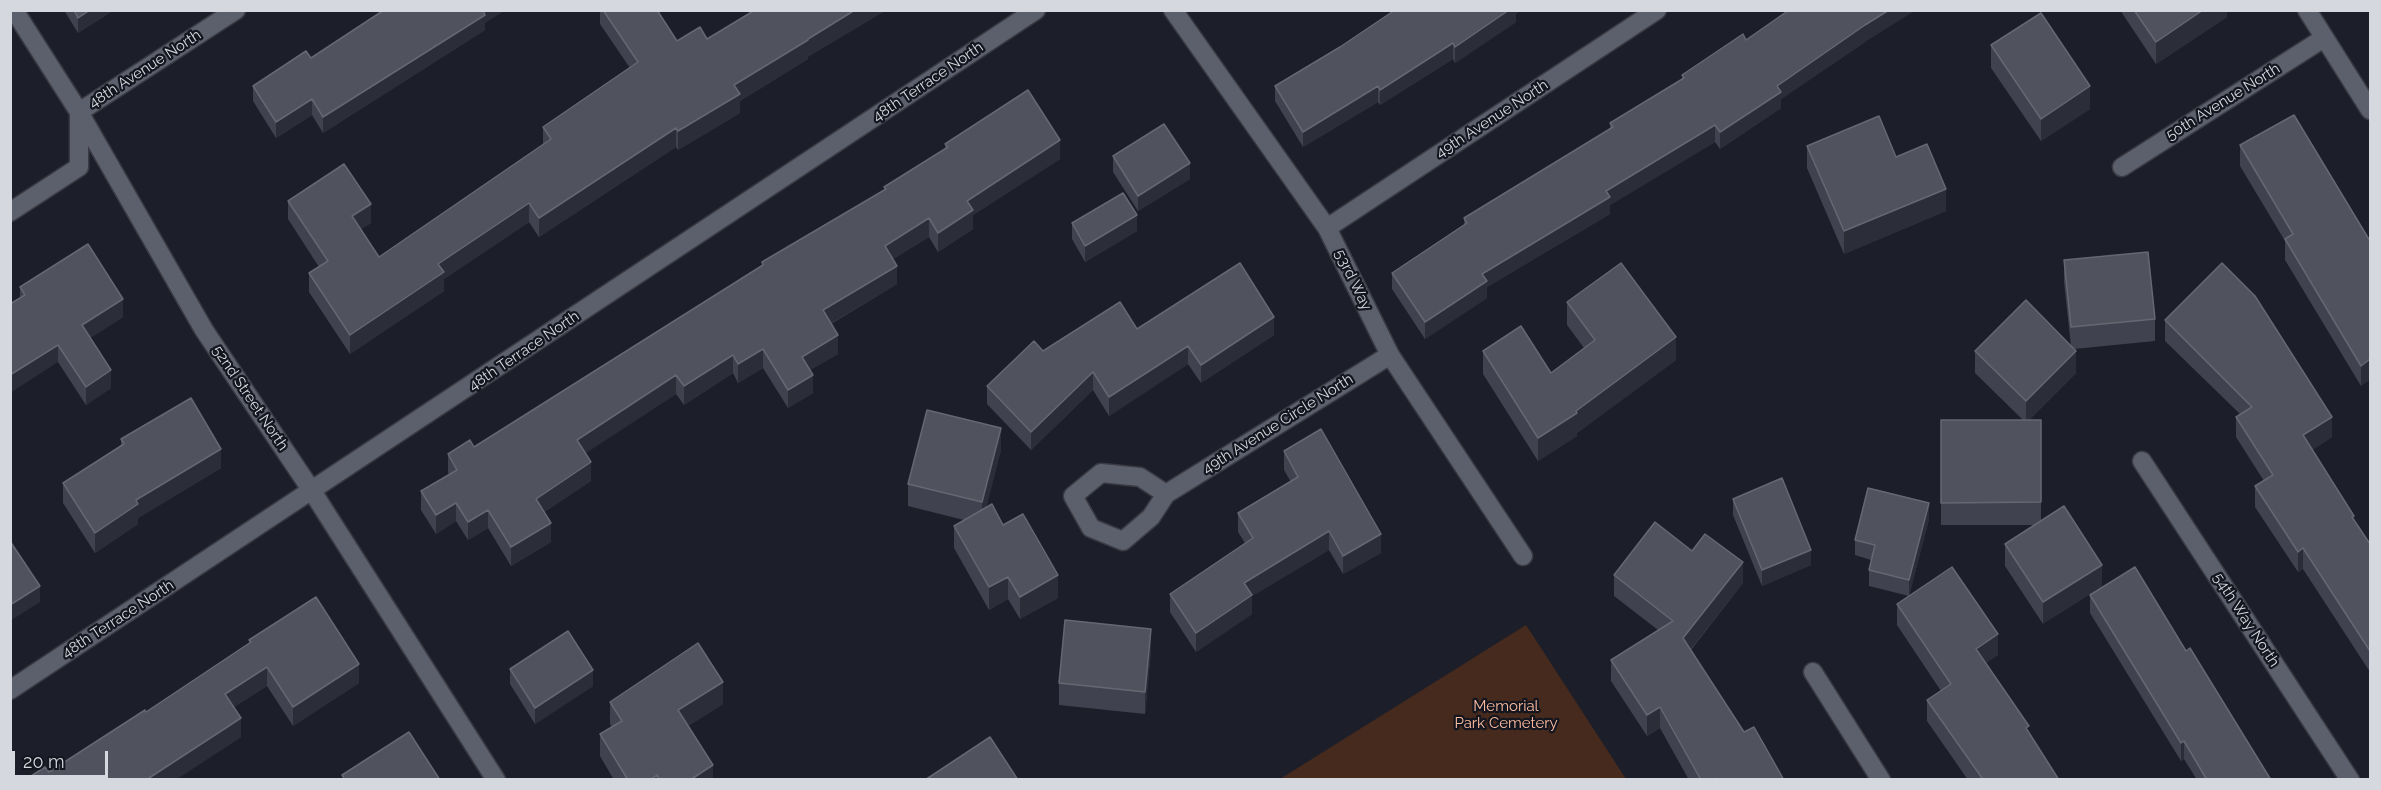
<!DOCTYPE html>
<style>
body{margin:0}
#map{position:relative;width:2381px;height:790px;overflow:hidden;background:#1c1e29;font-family:Raleway,sans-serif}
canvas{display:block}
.frame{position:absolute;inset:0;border:12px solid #d6d8df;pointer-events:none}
.scale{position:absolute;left:12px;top:751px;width:96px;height:27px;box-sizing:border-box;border:3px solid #d6d8df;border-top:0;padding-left:8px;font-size:18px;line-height:21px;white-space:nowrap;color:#d6d8df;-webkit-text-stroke:4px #13151f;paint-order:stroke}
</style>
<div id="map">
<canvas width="2381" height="790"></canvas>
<div class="frame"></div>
<div class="scale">20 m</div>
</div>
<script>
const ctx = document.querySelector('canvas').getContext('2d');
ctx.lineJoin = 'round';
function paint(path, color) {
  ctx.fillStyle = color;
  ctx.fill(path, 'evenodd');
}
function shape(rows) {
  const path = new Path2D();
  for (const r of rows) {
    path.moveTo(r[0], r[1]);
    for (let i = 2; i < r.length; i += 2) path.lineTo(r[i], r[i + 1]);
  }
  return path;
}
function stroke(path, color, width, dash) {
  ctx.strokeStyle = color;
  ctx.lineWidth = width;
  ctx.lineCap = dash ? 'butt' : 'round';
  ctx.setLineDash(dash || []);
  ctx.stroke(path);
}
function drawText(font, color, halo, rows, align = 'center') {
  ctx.font = font + ' Raleway,sans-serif';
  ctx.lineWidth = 4.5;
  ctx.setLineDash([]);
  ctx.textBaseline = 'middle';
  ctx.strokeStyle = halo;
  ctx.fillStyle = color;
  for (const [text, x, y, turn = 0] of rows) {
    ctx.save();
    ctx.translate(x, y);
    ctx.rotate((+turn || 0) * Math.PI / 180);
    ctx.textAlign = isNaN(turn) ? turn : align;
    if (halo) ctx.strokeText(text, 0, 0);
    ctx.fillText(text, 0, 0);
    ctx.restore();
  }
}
const green = shape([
 [1526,625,1626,779,1280,779]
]);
const minor = shape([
 [14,10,79,112,204,330,312,491,496,780],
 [1173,10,1327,228,1390,355,1523,556],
 [2307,10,2370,110],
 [2122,167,2324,38],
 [10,212,79,167,79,112,236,10],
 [1327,228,1657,10],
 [2142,461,2350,780],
 [1166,494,1140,477,1101,473,1073,496,1091,528,1123,541,1151,517,1166,494,1390,355],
 [1813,672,1881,780],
 [10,690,1036,10]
]);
const wall = shape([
 [64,10,114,10,78,33],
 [600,10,657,10,677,41,707,39,808,57,808,59,740,101,740,113,678,150,676,147,539,237,529,222,444,279,444,291,350,354,309,292,309,273,319,267,288,219,288,201,371,223,361,229,379,257,543,145,543,127,630,68,600,24],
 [2120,10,2227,10,2227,17,2156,64],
 [1516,14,1516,22,1455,63,1453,59,1380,105,1378,102,1303,147,1275,101,1275,86],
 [485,23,485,30,323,133,312,115,276,138,253,101,253,86,311,58],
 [1746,40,1865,42,1781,99,1781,108,1720,149,1715,142,1610,205,1610,214,1487,287,1487,298,1425,339,1392,289,1392,273,1464,225,1464,218,1610,129,1610,123,1682,79,1682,75],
 [1991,45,2090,109,2041,141,1991,68],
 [945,144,1060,159,973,215,973,229,938,252,929,237,893,259,897,284,831,324,838,354,810,370,813,393,788,408,763,368,738,383,733,373,684,405,676,394,585,453,591,481,544,512,551,542,511,566,488,528,468,540,456,521,436,534,421,510,421,491,449,474,448,473,448,454,474,447,762,265,762,262,884,190,884,187,945,149],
 [2240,145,2370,241,2361,386,2285,260,2285,241,2240,166],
 [1807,146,1896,157,1946,211,1844,254,1807,168],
 [1113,156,1190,179,1138,211,1113,172],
 [1072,223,1137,231,1085,262,1072,239],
 [2064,260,2155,319,2155,341,2074,349,2076,373,2029,420,2041,420,2041,520,2064,506,2043,624,2005,566,2005,544,2034,525,1941,525,1941,420,2023,420,1975,373,1975,351,2071,346,2064,282],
 [20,287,123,317,90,338,111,388,86,405,58,362,20,298],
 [1567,302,1676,360,1577,433,1577,436,1538,461,1483,374,1483,351,1551,373,1584,348,1567,325],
 [2165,320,2332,437,2312,450,2354,520,2370,544,2370,672,2303,569,2298,572,2255,507,2255,486,2264,481,2236,437,2236,417,2240,414,2165,341],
 [1137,329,1274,335,1201,383,1188,364,1109,416,1093,390,1031,450,987,404,987,386,1043,351],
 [121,439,221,468,138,518,138,524,95,553,63,503,63,483,121,445],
 [1001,450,986,507,1003,525,1058,598,1020,619,1008,599,989,610,954,548,954,526,964,520,908,506,908,484],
 [1284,451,1381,553,1343,574,1329,550,1252,596,1252,614,1196,652,1170,612,1170,594,1245,543,1238,532,1238,513,1291,482,1284,470],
 [1733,499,1811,565,1762,586,1733,515],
 [1929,519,1909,596,1998,655,1985,663,2059,780,1968,780,1927,721,1927,700,1941,691,1897,625,1897,604,1909,596,1869,586,1869,570,1871,560,1855,555,1855,540],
 [1692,551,1743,583,1691,650,1744,732,1784,780,1689,780,1660,728,1647,736,1611,681,1611,660,1658,630,1614,596,1614,575],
 [2090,595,2186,651,2271,780,2197,780,2184,759,2181,761,2090,613],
 [249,640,359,683,293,726,267,686,234,707,241,737,175,780,25,780,49,772,146,712,249,643],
 [1151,651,1145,714,1059,705,1059,683],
 [510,669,593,686,535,724,510,684],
 [610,702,723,704,688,726,713,780,614,780,600,756,600,734,612,727,610,724]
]);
const shadedWall = shape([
 [90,10,114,10,78,33,78,18],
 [482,10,506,10,485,23,485,30,323,133,323,117],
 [855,10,887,10,808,57,808,59,740,101,740,113,678,150,678,131,734,85,808,39],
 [1509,10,1522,10,1516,14,1516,22,1455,63,1455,47],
 [1889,10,1916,10,1865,42,1781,99,1781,108,1720,149,1720,132,1777,86,1865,25],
 [2203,10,2227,10,2227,17,2156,64,2156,42],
 [1453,43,1453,59,1380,105,1380,90],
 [1378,86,1378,102,1303,147,1303,132],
 [2090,86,2090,109,2041,141,2041,119],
 [312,99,312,115,276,138,276,122],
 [1715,125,1715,142,1610,205,1610,214,1487,287,1487,298,1425,339,1425,322,1482,274,1606,191],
 [676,128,676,147,539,237,539,218],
 [1060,140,1060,159,973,215,973,229,938,252,938,233,967,201],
 [1190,163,1190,179,1138,211,1138,196],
 [1946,189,1946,211,1844,254,1844,231],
 [529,203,529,222,444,279,444,291,350,354,350,335,438,264],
 [371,204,371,223,352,235,352,216],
 [1137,215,1137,231,1085,262,1085,246],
 [929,218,929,237,885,264,885,246],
 [897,266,897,284,823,328,823,310],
 [123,299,123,317,82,343,82,325],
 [1274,317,1274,335,1201,383,1201,365],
 [838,335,838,354,802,375,802,357],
 [1676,337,1676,360,1577,433,1577,436,1538,461,1538,438],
 [58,345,58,362,10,393,10,375],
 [1188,346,1188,364,1109,416,1109,397],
 [763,349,763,368,738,383,738,364],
 [2076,351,2076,373,2026,423,2026,401],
 [733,355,733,373,684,405,684,386],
 [2370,359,2370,380,2361,386,2361,366],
 [111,370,111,388,86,405,86,387],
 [1093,372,1093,390,1031,450,1031,432],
 [676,375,676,394,577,459,577,440],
 [813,375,813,393,788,408,788,390],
 [2332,417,2332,437,2303,456,2303,435],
 [1001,428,1001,450,982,525,982,502],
 [221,449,221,468,138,518,138,524,95,553,95,533,136,500],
 [591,462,591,481,536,518,536,499],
 [456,503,456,521,436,534,436,515],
 [1929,503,1929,519,1909,596,1909,580],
 [488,510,488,528,468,540,468,522],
 [551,523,551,542,511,566,511,547],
 [1329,531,1329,550,1252,596,1252,614,1196,652,1196,633,1244,583],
 [1381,534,1381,553,1343,574,1343,556],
 [2303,548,2303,569,2298,572,2298,552],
 [1811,550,1811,565,1762,586,1762,570],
 [1743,562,1743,583,1683,659,1683,638],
 [2102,565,2102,587,2043,624,2043,602],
 [1058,575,1058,598,1020,619,1020,597],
 [1008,577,1008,599,989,610,989,587],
 [40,586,40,602,10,621,10,605],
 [1151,629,1151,651,1145,714,1145,692],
 [1998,634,1998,655,1976,670,1976,649],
 [359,664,359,683,293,726,293,707],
 [267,667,267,686,225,713,225,694],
 [593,670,593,686,535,724,535,708],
 [723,682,723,704,678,732,678,710],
 [1660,707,1660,728,1647,736,1647,715],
 [241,718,241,737,175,780,146,780],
 [2184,741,2184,759,2181,761,2181,743],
 [713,765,713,780,690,780]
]);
const building = shape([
 [74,10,90,10,78,18,74,10],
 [384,10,483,10,485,15,323,117,312,99,276,122,253,86,306,51,311,58,384,10],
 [603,10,657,10,677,41,700,27,707,39,755,10,855,10,808,39,808,40,734,85,740,94,678,131,676,128,539,218,529,203,438,264,444,272,350,335,309,273,328,261,288,201,344,164,371,204,352,216,379,257,551,139,543,127,638,62,603,10],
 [1395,10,1509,10,1455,47,1453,43,1380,90,1378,86,1303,132,1275,86,1340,47,1395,10],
 [1789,10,1889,10,1865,25,1777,86,1781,92,1720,132,1715,125,1606,191,1610,197,1482,274,1487,281,1425,322,1392,273,1467,223,1464,218,1613,127,1610,123,1684,78,1682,75,1743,34,1746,40,1789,10],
 [2134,10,2203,10,2156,42,2134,10],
 [2041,13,2090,86,2041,119,1991,45,2041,13],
 [1028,90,1060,140,967,201,973,210,938,233,929,218,885,246,897,266,823,310,838,335,802,357,813,375,788,390,763,349,738,364,733,355,684,386,676,375,577,440,591,462,536,499,551,523,511,547,488,510,468,522,456,503,436,515,421,491,457,470,448,454,470,440,474,447,763,265,762,262,886,189,884,187,948,147,945,144,1028,90],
 [2294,115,2370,241,2370,359,2361,366,2285,239,2293,234,2240,145,2294,115],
 [1879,116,1896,157,1927,144,1946,189,1844,231,1807,146,1879,116],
 [1164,124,1190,163,1138,196,1113,156,1164,124],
 [1123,193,1137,215,1085,246,1072,223,1123,193],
 [88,244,123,299,82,325,111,370,86,387,58,345,10,375,10,304,25,295,20,287,88,244],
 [2148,252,2155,319,2071,327,2064,260,2148,252],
 [1240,263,1274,317,1201,365,1188,346,1109,397,1093,372,1031,432,987,386,1034,341,1043,351,1120,302,1137,329,1240,263],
 [1621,263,1676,337,1576,411,1577,413,1538,438,1483,351,1521,326,1551,373,1595,340,1567,302,1621,263],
 [2222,263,2255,296,2332,417,2303,435,2354,516,2352,517,2370,544,2370,651,2303,548,2298,552,2255,486,2273,475,2236,417,2252,407,2165,320,2222,263],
 [2026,300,2076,351,2026,401,1975,351,2026,300],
 [191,398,221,449,136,500,138,504,95,533,63,483,124,444,121,439,191,398],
 [927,410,1001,428,982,502,908,484,927,410],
 [1941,420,2041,420,2041,502,1941,503,1941,420],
 [1321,429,1381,534,1343,556,1329,531,1244,583,1252,595,1196,633,1170,594,1253,538,1238,513,1298,477,1284,451,1321,429],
 [1782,478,1811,550,1762,570,1733,499,1782,478],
 [1868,488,1929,503,1909,580,1869,570,1875,545,1855,540,1868,488],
 [992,504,1003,525,1023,514,1058,575,1020,597,1008,577,989,587,954,526,992,504],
 [2064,506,2102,565,2043,602,2005,544,2064,506],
 [1655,522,1692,551,1705,534,1743,562,1683,638,1744,732,1754,727,1784,780,1718,780,1717,778,1714,780,1701,780,1660,707,1647,715,1611,660,1673,621,1614,575,1655,522],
 [10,541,40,586,10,605,10,541],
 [1952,567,1998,634,1976,649,2029,726,2026,728,2059,780,1980,780,1982,778,1927,700,1951,684,1897,604,1952,567],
 [2135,567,2186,651,2190,648,2271,780,2207,780,2184,741,2181,743,2090,595,2135,567],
 [316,597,359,664,293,707,267,667,225,694,241,718,146,780,25,780,45,767,49,772,145,710,146,712,251,642,249,640,316,597],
 [1065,620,1151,629,1145,692,1059,683,1065,620],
 [568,631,593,670,535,708,510,669,568,631],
 [698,643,723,682,678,710,713,765,690,780,660,780,657,775,650,780,628,780,600,734,622,721,610,702,698,643],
 [409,732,440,780,345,780,342,775,409,732],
 [990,737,1018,780,925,780,990,737]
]);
const streetNames = [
 ["48th Avenue North",145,69,-33],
 ["48th Terrace North",928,82,-34],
 ["50th Avenue North",2223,102,-32],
 ["49th Avenue North",1492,119,-33],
 ["53rd Way",1353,280,64],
 ["48th Terrace North",524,351,-34],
 ["52nd Street North",250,398,56],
 ["49th Avenue Circle North",1278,424,-32],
 ["48th Terrace North",118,619,-33],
 ["54th Way North",2246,620,57]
];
const parkNames = [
 ["Memorial",1506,706],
 ["Park Cemetery",1506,723]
];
paint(green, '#462a1d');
stroke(minor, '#393a43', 21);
stroke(minor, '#5c5f6c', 18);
paint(wall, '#40434f');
paint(shadedWall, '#2b2e39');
paint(building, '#50535e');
stroke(building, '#656872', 1.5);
drawText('15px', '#d6d8df', '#13151f', streetNames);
drawText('15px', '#fdbc9e', '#13151f', parkNames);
</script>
